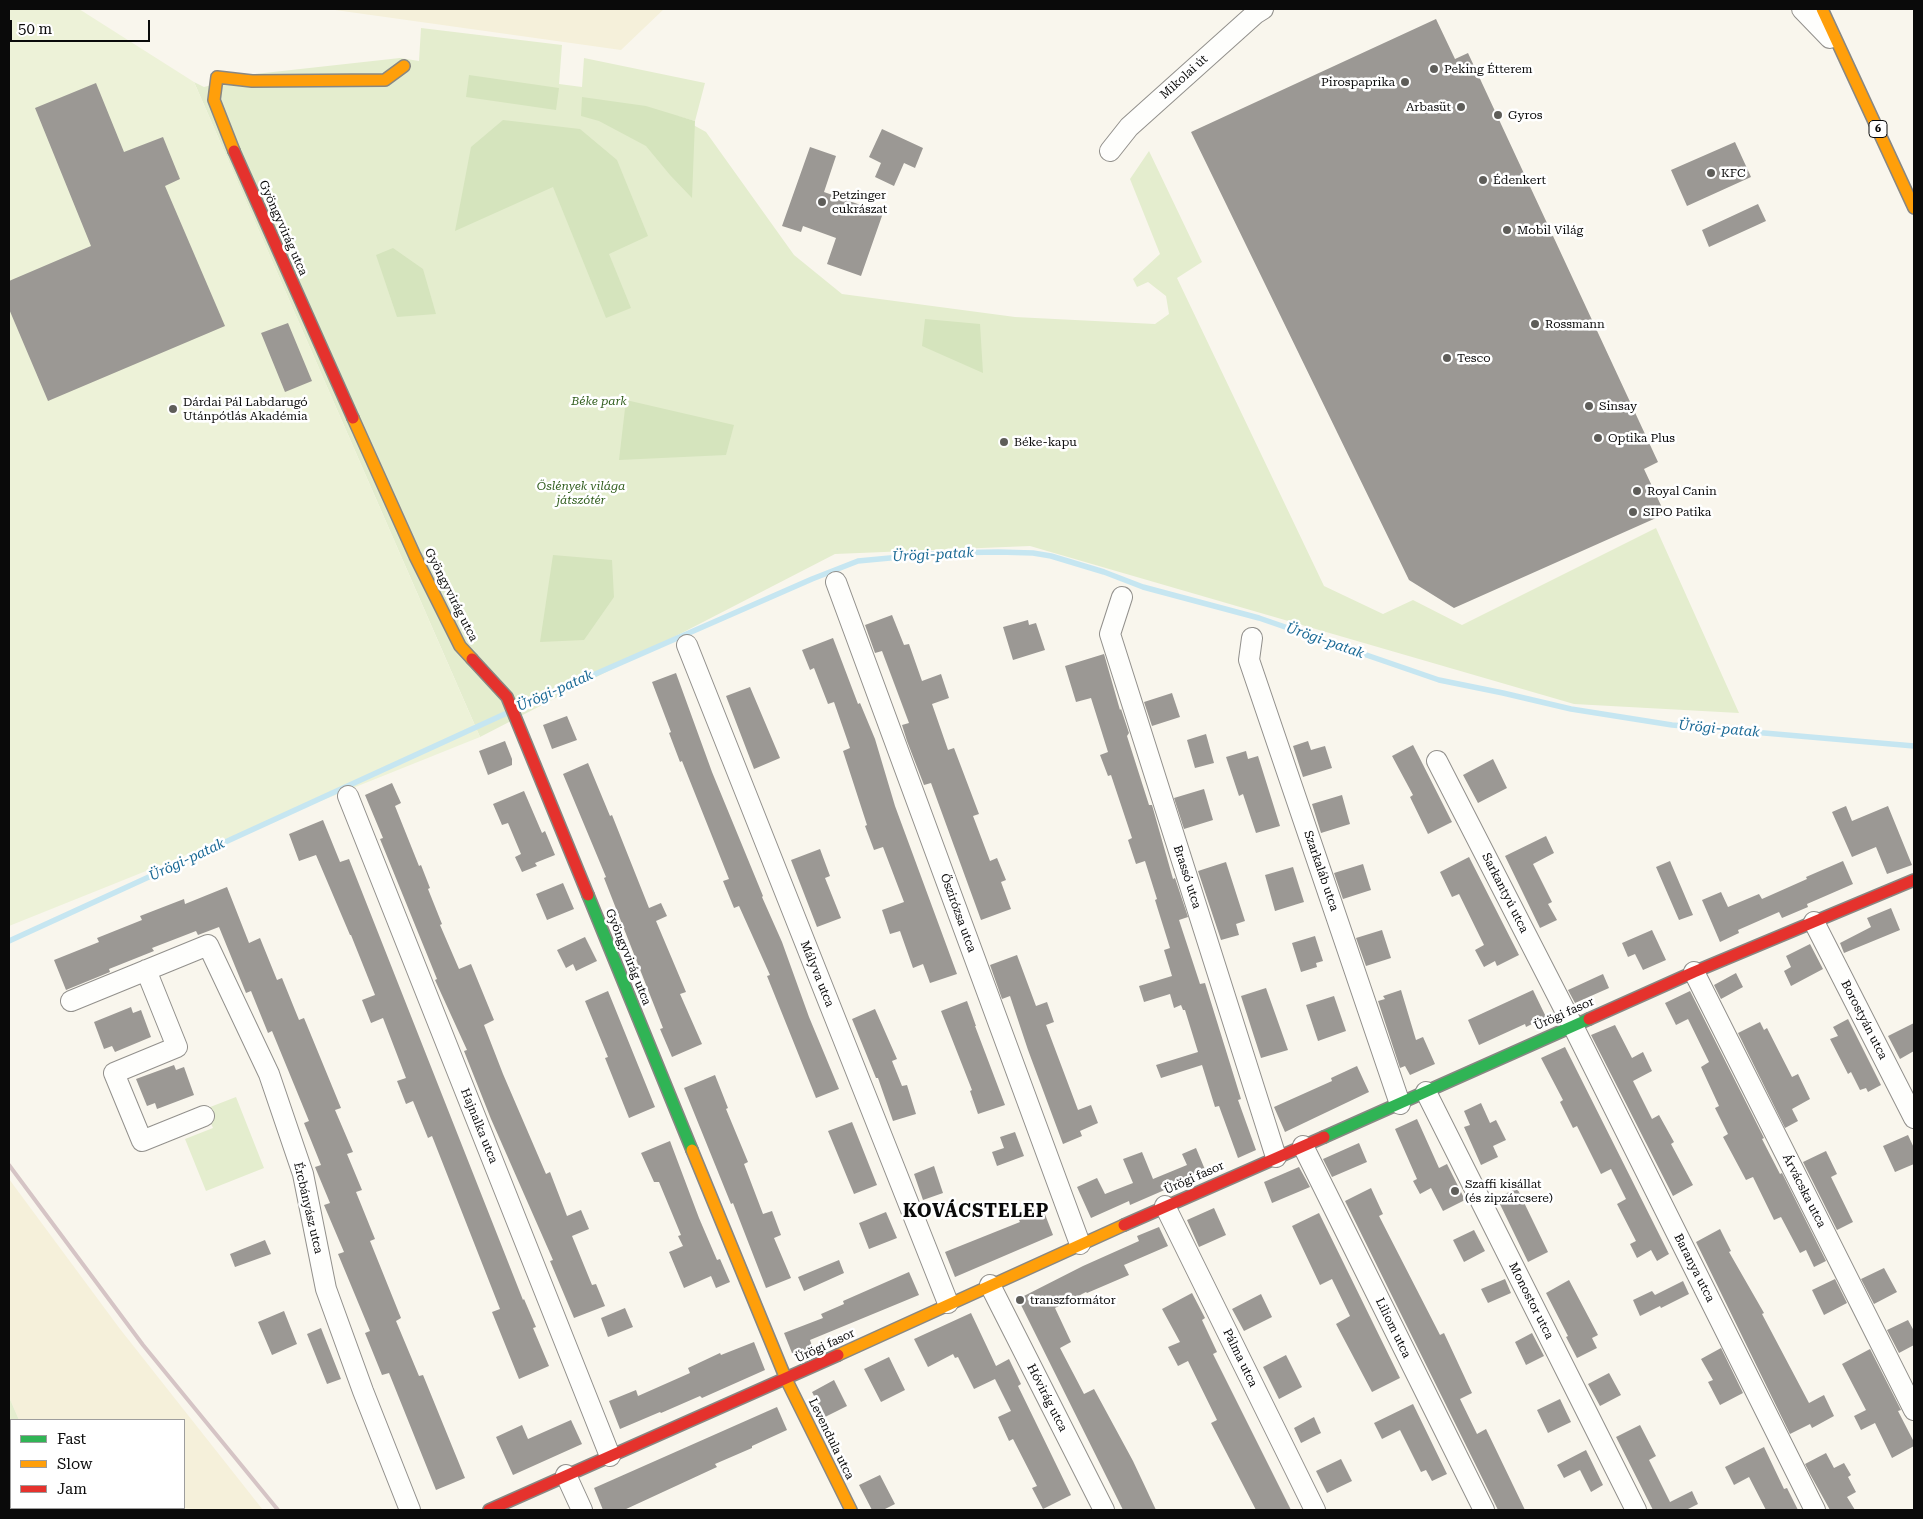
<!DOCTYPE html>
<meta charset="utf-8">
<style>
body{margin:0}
#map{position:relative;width:1923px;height:1519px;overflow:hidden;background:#f9f6ed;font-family:"Roboto Serif",serif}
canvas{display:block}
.frame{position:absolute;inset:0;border:10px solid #0a0a0a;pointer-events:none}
.legend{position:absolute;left:10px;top:1419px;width:175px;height:90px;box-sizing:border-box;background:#fff;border:1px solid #9d9d9d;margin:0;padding:6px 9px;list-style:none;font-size:15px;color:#0a0a0a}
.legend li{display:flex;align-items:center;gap:10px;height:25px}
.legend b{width:25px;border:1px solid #9d9d9d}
.scale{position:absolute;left:10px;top:20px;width:140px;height:22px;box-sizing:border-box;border:2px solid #0a0a0a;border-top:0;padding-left:6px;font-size:15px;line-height:18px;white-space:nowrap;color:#0a0a0a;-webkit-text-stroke:4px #fff;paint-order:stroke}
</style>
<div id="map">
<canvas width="1923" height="1519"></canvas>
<div class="frame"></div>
<ul class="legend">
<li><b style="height:6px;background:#30b455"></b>Fast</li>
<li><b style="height:6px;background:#ff9f0a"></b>Slow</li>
<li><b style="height:6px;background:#e5322d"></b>Jam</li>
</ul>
<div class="scale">50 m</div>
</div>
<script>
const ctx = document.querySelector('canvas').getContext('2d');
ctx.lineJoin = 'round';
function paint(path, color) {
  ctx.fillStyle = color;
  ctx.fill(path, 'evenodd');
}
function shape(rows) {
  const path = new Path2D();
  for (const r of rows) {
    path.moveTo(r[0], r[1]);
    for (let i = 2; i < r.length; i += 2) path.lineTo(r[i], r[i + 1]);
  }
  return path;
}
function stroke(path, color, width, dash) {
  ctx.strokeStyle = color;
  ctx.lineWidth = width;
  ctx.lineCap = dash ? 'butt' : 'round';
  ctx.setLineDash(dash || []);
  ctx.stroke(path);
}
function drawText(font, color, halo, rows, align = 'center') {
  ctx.font = font + ' "Roboto Serif",serif';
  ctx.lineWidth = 5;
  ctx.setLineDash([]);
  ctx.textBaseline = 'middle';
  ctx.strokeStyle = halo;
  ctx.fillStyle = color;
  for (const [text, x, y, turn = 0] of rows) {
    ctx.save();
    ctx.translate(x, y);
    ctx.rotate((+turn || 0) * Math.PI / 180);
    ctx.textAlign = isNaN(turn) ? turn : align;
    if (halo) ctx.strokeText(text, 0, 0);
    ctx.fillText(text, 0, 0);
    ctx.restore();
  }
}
const farmland = shape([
 [328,9,664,9,621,50],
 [9,1179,120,1329,263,1510,57,1510,56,1508,184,1508,184,1420,19,1420,9,1397]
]);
const green = shape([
 [421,28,562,45,559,84,582,87,584,58,705,83,695,121,677,116,706,132,794,255,842,294,1015,317,1155,324,1169,314,1166,296,1148,282,1137,287,1133,279,1160,254,1130,179,1149,151,1202,262,1177,278,1324,586,1383,614,1413,600,1462,625,1656,528,1739,713,1574,704,1030,546,835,554,480,737,194,82,204,87,255,74,400,58,419,61],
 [236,1097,264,1168,206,1191,185,1139,213,1128,205,1109],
 [9,1397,19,1420,11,1420,11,1508,56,1508,57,1510,9,1510]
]);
const forest = shape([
 [469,75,559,88,556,110,466,97],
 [582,97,646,106,695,121,692,198,670,175,646,146,599,121,581,116],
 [503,120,580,129,617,160,648,236,609,254,631,308,606,318,553,187,455,231,471,147],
 [393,248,423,269,436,314,397,317,376,255],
 [925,319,980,324,983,373,922,346],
 [626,400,734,425,726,455,619,460],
 [553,555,612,560,614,597,584,640,540,642]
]);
const pitch = shape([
 [9,9,79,9,194,82,480,737,9,926]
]);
const stream = shape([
 [520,707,812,579,858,561,943,553,998,552,1033,553,1051,556,1104,572,1143,587,1259,618,1439,680,1503,693,1571,709,1672,725,1914,746],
 [9,941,507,713]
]);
const building = shape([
 [1436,19,1455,59,1468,53,1658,462,1644,469,1665,514,1454,608,1409,580,1191,132],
 [96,83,124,152,163,137,180,179,165,186,225,326,48,401,9,309,9,281,91,246,35,108],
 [882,129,923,148,915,168,904,163,894,186,875,177,881,163,869,157],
 [1735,142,1751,177,1687,206,1671,170],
 [810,147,836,156,824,192,883,213,861,276,827,264,836,238,803,226,801,232,782,226],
 [1758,204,1766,221,1709,247,1702,230],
 [288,323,312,381,285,392,261,333],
 [892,615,904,645,909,644,922,681,941,674,949,698,932,704,948,750,954,748,979,814,973,816,990,861,997,858,1006,880,1001,882,1011,909,981,920,931,783,924,785,907,741,902,725,909,723,882,651,875,653,865,625],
 [1028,620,1029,625,1036,623,1045,650,1013,660,1003,627],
 [833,638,858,704,860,703,875,739,895,806,957,974,930,983,923,964,913,968,900,931,890,934,882,910,904,902,883,847,874,850,865,826,867,825,843,751,850,748,834,702,828,704,814,668,810,670,802,650],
 [1104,654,1120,710,1121,709,1129,733,1127,736,1149,805,1152,805,1173,879,1175,878,1188,917,1179,920,1200,984,1205,983,1241,1099,1238,1100,1256,1150,1238,1158,1219,1106,1215,1107,1202,1065,1161,1078,1156,1065,1198,1052,1185,1010,1183,1010,1181,1005,1174,1008,1170,994,1144,1002,1139,986,1172,976,1164,950,1170,948,1155,900,1157,899,1145,861,1136,864,1128,840,1132,838,1111,775,1108,776,1100,755,1108,752,1091,698,1076,702,1065,666],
 [676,673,712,772,763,896,762,897,782,942,809,1017,839,1089,816,1098,767,976,770,975,739,906,734,908,723,881,729,879,682,761,680,762,669,733,671,732,652,682],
 [750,687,780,758,754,769,726,696],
 [1172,693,1180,717,1152,726,1144,702],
 [567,716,577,740,552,749,543,725],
 [1206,734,1214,763,1195,768,1187,740],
 [505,741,512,759,512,765,488,775,479,751],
 [1308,741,1311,750,1325,746,1332,768,1303,777,1293,746],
 [1413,745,1452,822,1428,834,1410,797,1413,795,1392,756],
 [1246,751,1248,759,1258,756,1280,826,1256,833,1243,794,1239,796,1226,757],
 [1493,759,1507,788,1478,803,1463,775],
 [588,763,610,816,612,815,649,908,661,903,667,916,656,921,686,992,680,994,702,1044,672,1057,660,1029,663,1028,604,878,606,877,563,774],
 [392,783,401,803,395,806,419,866,421,865,430,888,428,889,442,924,440,925,459,969,471,964,494,1020,484,1025,503,1074,546,1174,550,1172,567,1216,581,1210,589,1229,572,1236,592,1285,596,1284,605,1306,574,1318,550,1261,553,1260,491,1119,464,1051,467,1050,435,980,437,979,380,839,383,838,365,795],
 [1204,789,1213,820,1184,829,1174,798],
 [524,791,542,833,545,831,555,855,535,863,537,866,522,872,515,857,521,854,508,823,502,825,493,804],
 [1342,795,1350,824,1321,833,1312,804],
 [1846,806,1852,821,1888,806,1912,865,1887,874,1876,847,1852,857,1832,812],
 [323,820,340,862,349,859,523,1300,524,1299,536,1327,533,1328,549,1366,519,1379,492,1312,500,1309,432,1136,428,1138,413,1101,406,1104,397,1081,406,1078,383,1018,371,1023,362,1000,375,995,351,935,350,935,316,855,299,861,289,834],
 [1546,836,1554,853,1533,864,1552,902,1548,904,1557,920,1540,928,1505,856],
 [820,849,830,876,825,878,841,918,817,927,791,860],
 [1469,857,1519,955,1497,966,1495,961,1484,967,1475,950,1484,945,1459,894,1452,897,1440,872],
 [1670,861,1693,915,1679,920,1656,867],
 [1843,861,1853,884,1807,904,1808,907,1782,918,1779,912,1738,930,1739,933,1720,942,1702,900,1721,892,1728,907,1759,894,1762,899,1807,879,1806,877],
 [1226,862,1245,921,1236,924,1239,935,1221,940,1198,871],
 [1363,864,1371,890,1343,899,1334,873],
 [1293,867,1304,902,1275,911,1265,875],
 [563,883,574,909,547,920,536,894],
 [227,887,249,943,260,938,277,980,282,978,299,1020,304,1018,341,1108,335,1110,353,1152,347,1154,362,1190,356,1192,375,1239,370,1241,401,1318,396,1321,419,1376,423,1375,465,1478,436,1490,389,1373,382,1375,365,1333,370,1331,338,1254,344,1252,324,1205,330,1203,315,1167,321,1165,304,1123,309,1121,272,1031,268,1033,251,991,246,993,219,927,198,935,196,931,152,948,154,951,109,969,110,972,66,990,54,960,99,942,97,938,142,920,140,916,184,899,185,904],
 [1891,908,1900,930,1844,953,1840,943,1871,927,1867,918],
 [1382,930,1391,958,1366,966,1356,938],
 [1652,930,1666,960,1643,970,1635,954,1628,957,1622,943],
 [1315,936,1323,961,1316,963,1317,967,1301,972,1292,943],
 [585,937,597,961,576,971,573,964,566,968,557,950],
 [1810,944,1823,969,1791,986,1784,971,1791,967,1786,956],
 [1017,955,1036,1006,1047,1002,1054,1022,1046,1025,1078,1110,1091,1105,1098,1123,1080,1131,1082,1136,1063,1144,1028,1050,1010,996,1002,999,990,965],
 [1736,973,1743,987,1721,999,1714,985],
 [1603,974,1609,988,1575,1003,1568,990],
 [1266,988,1288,1050,1261,1058,1241,996],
 [1401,990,1416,1040,1423,1037,1435,1064,1410,1075,1405,1066,1400,1068,1378,1001,1385,999,1383,996],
 [1533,990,1546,1017,1526,1027,1525,1024,1479,1045,1468,1020],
 [608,991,655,1107,629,1118,605,1058,608,1057,585,1001],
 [1690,991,1764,1138,1762,1139,1780,1174,1782,1173,1826,1261,1814,1267,1806,1250,1800,1253,1781,1217,1774,1220,1753,1177,1746,1180,1723,1137,1728,1134,1715,1108,1719,1106,1701,1067,1709,1062,1688,1019,1676,1025,1665,1003],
 [1334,996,1346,1031,1318,1041,1306,1005],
 [967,1001,976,1026,975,1026,1005,1105,978,1114,970,1091,972,1090,941,1011],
 [131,1007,133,1013,141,1010,151,1037,115,1052,112,1046,104,1049,94,1022],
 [875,1009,897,1059,892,1061,902,1086,907,1085,916,1114,893,1121,878,1078,876,1078,852,1019],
 [1848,1019,1881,1085,1868,1092,1866,1088,1860,1090,1851,1072,1848,1074,1830,1039,1838,1036,1833,1027],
 [1760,1022,1764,1030,1767,1028,1792,1077,1798,1074,1810,1099,1792,1109,1798,1121,1785,1128,1738,1033],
 [1914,1023,1914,1051,1900,1059,1888,1036],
 [1615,1025,1632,1058,1643,1052,1652,1071,1633,1081,1652,1119,1659,1115,1674,1142,1671,1144,1693,1185,1673,1196,1591,1035],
 [1565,1047,1669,1254,1657,1261,1651,1250,1637,1258,1630,1244,1636,1241,1617,1204,1626,1199,1611,1169,1601,1174,1577,1126,1573,1128,1560,1102,1563,1100,1541,1058],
 [174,1065,176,1070,184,1067,194,1095,157,1109,155,1103,147,1106,136,1079],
 [1357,1066,1369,1092,1285,1132,1274,1107,1332,1081,1331,1078],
 [715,1075,728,1108,726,1109,748,1162,744,1164,763,1214,772,1211,781,1235,774,1238,791,1278,766,1288,733,1203,731,1204,684,1088],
 [1481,1103,1490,1123,1496,1120,1506,1140,1493,1146,1498,1157,1481,1165,1464,1127,1470,1125,1464,1111],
 [1417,1119,1439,1168,1447,1164,1465,1200,1443,1211,1431,1188,1420,1194,1413,1181,1417,1179,1395,1129],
 [852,1122,877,1185,854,1194,828,1131],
 [1015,1132,1024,1156,997,1166,992,1152,1004,1148,1000,1137],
 [1908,1135,1914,1148,1914,1164,1895,1172,1883,1146],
 [670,1141,699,1218,717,1260,720,1259,730,1282,716,1288,711,1276,684,1288,669,1252,683,1246,678,1236,681,1235,659,1182,654,1182,641,1153],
 [1359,1143,1367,1162,1332,1177,1323,1159],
 [1196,1148,1206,1172,1130,1205,1129,1201,1091,1218,1077,1187,1097,1178,1105,1194,1133,1183,1123,1159,1142,1152,1153,1179,1187,1165,1182,1154],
 [1826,1151,1837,1174,1831,1177,1853,1222,1837,1230,1803,1162],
 [934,1166,943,1193,923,1200,914,1174],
 [1299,1167,1310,1187,1272,1203,1264,1182],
 [1371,1188,1383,1214,1379,1216,1440,1335,1444,1333,1472,1393,1460,1399,1477,1434,1486,1429,1525,1510,1498,1510,1345,1201],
 [1517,1188,1548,1252,1528,1262,1497,1198],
 [1041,1204,1053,1235,955,1277,945,1252,1020,1222,1019,1220,1029,1216,1026,1210],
 [1214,1208,1226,1235,1199,1247,1187,1220],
 [886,1212,897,1238,869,1249,859,1223],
 [1319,1213,1400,1378,1372,1392,1336,1324,1350,1316,1332,1279,1320,1285,1292,1226],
 [1159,1227,1168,1246,1124,1265,1129,1275,1087,1293,1086,1292,1055,1308,1071,1342,1060,1348,1084,1394,1094,1389,1133,1461,1156,1510,1123,1510,1018,1299,1083,1266,1139,1241,1137,1236],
 [1720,1229,1731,1251,1729,1252,1764,1313,1762,1314,1809,1403,1824,1395,1834,1416,1812,1428,1810,1424,1790,1434,1696,1242],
 [1474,1230,1485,1251,1464,1262,1453,1240],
 [265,1240,271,1254,235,1267,230,1254],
 [839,1260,844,1273,804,1291,798,1277],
 [1884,1268,1897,1292,1874,1304,1861,1279],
 [909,1272,919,1295,810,1340,813,1349,794,1358,784,1333,823,1318,821,1314,844,1304,843,1301],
 [1505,1279,1511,1293,1488,1303,1481,1289],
 [1835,1279,1847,1303,1824,1315,1812,1290],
 [1569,1280,1598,1335,1592,1338,1597,1348,1577,1358,1566,1337,1568,1336,1546,1293],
 [1683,1281,1689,1294,1661,1308,1660,1306,1640,1316,1633,1300,1652,1291,1655,1295],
 [1192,1293,1205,1318,1202,1320,1217,1352,1213,1354,1291,1510,1256,1510,1211,1423,1217,1420,1188,1361,1178,1366,1168,1347,1180,1342,1162,1309],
 [1261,1294,1272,1317,1244,1331,1232,1309],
 [625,1308,633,1327,608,1337,601,1318],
 [284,1311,297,1344,272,1355,258,1322],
 [971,1313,996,1366,1009,1359,1021,1384,1018,1386,1071,1495,1043,1509,1032,1488,1037,1486,1013,1439,1009,1441,998,1417,1011,1411,995,1379,974,1389,958,1357,955,1358,953,1354,928,1367,914,1339],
 [1908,1320,1914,1331,1914,1345,1899,1353,1887,1330],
 [321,1328,341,1379,327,1384,307,1334],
 [1532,1333,1544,1356,1526,1365,1515,1342],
 [754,1342,765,1370,702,1398,700,1396,661,1413,660,1412,620,1429,609,1401,636,1390,638,1396,690,1373,688,1368,720,1353,721,1355],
 [1721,1348,1743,1393,1720,1405,1708,1382,1713,1380,1701,1359],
 [1870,1349,1901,1410,1898,1411,1914,1442,1914,1446,1892,1458,1875,1423,1861,1430,1854,1416,1866,1410,1842,1364],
 [1286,1355,1302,1387,1279,1399,1263,1367],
 [889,1357,905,1390,881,1402,864,1369],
 [1609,1373,1621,1395,1600,1406,1588,1384],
 [834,1380,847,1406,825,1417,812,1392],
 [1560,1399,1571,1422,1548,1433,1537,1410],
 [1413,1404,1447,1474,1432,1481,1426,1470,1421,1472,1400,1430,1382,1439,1374,1423],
 [777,1407,787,1430,752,1446,752,1448,715,1464,717,1467,624,1510,603,1510,594,1488],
 [1314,1417,1321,1433,1301,1443,1294,1428],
 [571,1420,582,1444,513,1475,496,1437,522,1425,528,1439],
 [1640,1425,1656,1456,1649,1460,1670,1502,1692,1491,1698,1504,1686,1510,1653,1510,1616,1437],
 [1764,1447,1784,1489,1787,1488,1798,1510,1766,1510,1749,1477,1734,1485,1725,1467],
 [1586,1450,1603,1485,1591,1492,1580,1470,1564,1478,1557,1465],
 [1826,1453,1834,1468,1844,1463,1851,1475,1848,1477,1856,1492,1847,1497,1855,1510,1830,1510,1810,1474,1805,1464],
 [1341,1459,1352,1481,1327,1493,1316,1471],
 [880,1475,895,1504,883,1510,872,1510,859,1485]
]);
const street = shape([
 [1802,9,1830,38],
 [1110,151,1129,127,1255,14,1263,9],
 [836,582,1080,1244],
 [1122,597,1110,634,1276,1157],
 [1252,638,1249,660,1400,1104],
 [687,645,948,1303],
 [1437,761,1573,1026,1815,1510],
 [348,796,610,1456],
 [1814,922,1914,1118],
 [146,970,177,1047,114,1073,142,1141,204,1116],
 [1694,972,1914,1410],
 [71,1001,208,945,269,1074,303,1174,326,1289,363,1391,410,1510],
 [1426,1092,1636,1510],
 [1303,1146,1484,1510],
 [1165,1206,1315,1510],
 [990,1285,1104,1510],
 [566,1475,582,1510]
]);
const fast = shape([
 [588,895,692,1150],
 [1324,1137,1589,1019]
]);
const slow = shape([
 [1822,9,1914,208],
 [234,151,214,100,217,77,252,81,385,80,404,66],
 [353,418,415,556,460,646,472,659],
 [692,1150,786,1379,851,1510],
 [838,1355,1124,1225]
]);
const jam = shape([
 [234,151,353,418],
 [472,659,507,697,588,895],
 [1589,1019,1694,972,1914,880],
 [1124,1225,1324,1137],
 [489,1510,838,1355]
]);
const rail = shape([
 [9,1165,143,1345,278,1510]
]);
const markers = [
 [1434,69,5,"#5e5d59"],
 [1405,82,5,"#5e5d59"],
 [1461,107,5,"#5e5d59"],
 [1498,115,5,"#5e5d59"],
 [1711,173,5,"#5e5d59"],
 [1483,180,5,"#5e5d59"],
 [822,202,5,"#5e5d59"],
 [1507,230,5,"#5e5d59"],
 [1535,324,5,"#5e5d59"],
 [1447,358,5,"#5e5d59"],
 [1589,406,5,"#5e5d59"],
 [173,409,5,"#5e5d59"],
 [1598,438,5,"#5e5d59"],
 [1004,442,5,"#5e5d59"],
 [1637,491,5,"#5e5d59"],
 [1633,512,5,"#5e5d59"],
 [1455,1191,5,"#5e5d59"],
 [1020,1300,5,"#5e5d59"]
];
const shields = [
 [1878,129,18]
];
const shieldNames = [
 ["6",1878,129]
];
const poiNames = [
 ["Peking Étterem",1444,69],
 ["Pirospaprika",1395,82,"right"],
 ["Arbasüt",1451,107,"right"],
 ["Gyros",1508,115],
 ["KFC",1721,173],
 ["Édenkert",1493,180],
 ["Petzinger",832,195],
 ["cukrászat",832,209],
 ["Mobil Világ",1517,230],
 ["Rossmann",1545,324],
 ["Tesco",1457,358],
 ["Dárdai Pál Labdarugó",183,402],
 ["Utánpótlás Akadémia",183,416],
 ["Sinsay",1599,406],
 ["Optika Plus",1608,438],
 ["Béke-kapu",1014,442],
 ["Royal Canin",1647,491],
 ["SIPO Patika",1643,512],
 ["Szaffi kisállat",1465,1184],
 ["(és zipzárcsere)",1465,1198],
 ["transzformátor",1030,1300]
];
const streetNames = [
 ["Mikolai út",1184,77,-42],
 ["Gyöngyvirág utca",283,228,66],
 ["Gyöngyvirág utca",451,595,63],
 ["Szarkaláb utca",1321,871,71],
 ["Brassó utca",1187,877,72],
 ["Sarkantyú utca",1505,893,63],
 ["Őszirózsa utca",958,913,70],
 ["Gyöngyvirág utca",628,957,68],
 ["Mályva utca",817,974,68],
 ["Ürögi fasor",1564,1014,-24],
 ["Borostyán utca",1864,1020,63],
 ["Hajnalka utca",479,1126,68],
 ["Ürögi fasor",1194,1178,-24],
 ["Árvácska utca",1804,1191,63],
 ["Ércbányász utca",308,1208,77],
 ["Baranya utca",1694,1268,63],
 ["Monostor utca",1531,1301,63],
 ["Liliom utca",1393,1328,64],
 ["Ürögi fasor",825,1346,-25],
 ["Pálma utca",1240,1358,64],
 ["Hóvirág utca",1047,1398,63],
 ["Levendula utca",831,1439,64]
];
const parkNames = [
 ["Béke park",599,401],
 ["Őslények világa",581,486],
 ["játszótér",581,500]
];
const waterNames = [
 ["Ürögi-patak",933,555,-3],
 ["Ürögi-patak",1325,641,19],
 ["Ürögi-patak",555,691,-24],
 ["Ürögi-patak",1719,729,5],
 ["Ürögi-patak",187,860,-25]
];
const districtNames = [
 ["KOVÁCSTELEP",976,1212]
];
paint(farmland, '#f5f0da');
paint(green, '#e4edce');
paint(forest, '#d5e4bd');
paint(pitch, '#edf2d8');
stroke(stream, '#c6e6f1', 5.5);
paint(building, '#9b9894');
stroke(street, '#92908c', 22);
stroke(fast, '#888783', 14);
stroke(slow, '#888783', 14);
stroke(jam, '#888783', 14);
stroke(street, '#fefefc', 20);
stroke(fast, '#30b455', 11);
stroke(slow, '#ff9f0a', 11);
stroke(jam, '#e5322d', 11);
stroke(rail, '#d5c4c5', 4);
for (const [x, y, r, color] of markers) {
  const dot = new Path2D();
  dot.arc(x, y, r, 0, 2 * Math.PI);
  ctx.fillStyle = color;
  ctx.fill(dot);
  stroke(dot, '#fff', 2);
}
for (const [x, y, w] of shields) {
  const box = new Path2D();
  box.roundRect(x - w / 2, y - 8.5, w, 17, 4);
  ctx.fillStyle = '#fff';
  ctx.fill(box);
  stroke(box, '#0a0a0a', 1);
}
drawText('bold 11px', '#0a0a0a', null, shieldNames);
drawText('12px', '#0a0a0a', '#fff', poiNames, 'left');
drawText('12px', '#0a0a0a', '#fff', streetNames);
drawText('italic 12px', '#315e1e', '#fff', parkNames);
drawText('italic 14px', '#1a6995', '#fff', waterNames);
ctx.letterSpacing = '1px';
drawText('bold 18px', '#0a0a0a', '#fff', districtNames);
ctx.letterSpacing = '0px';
</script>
